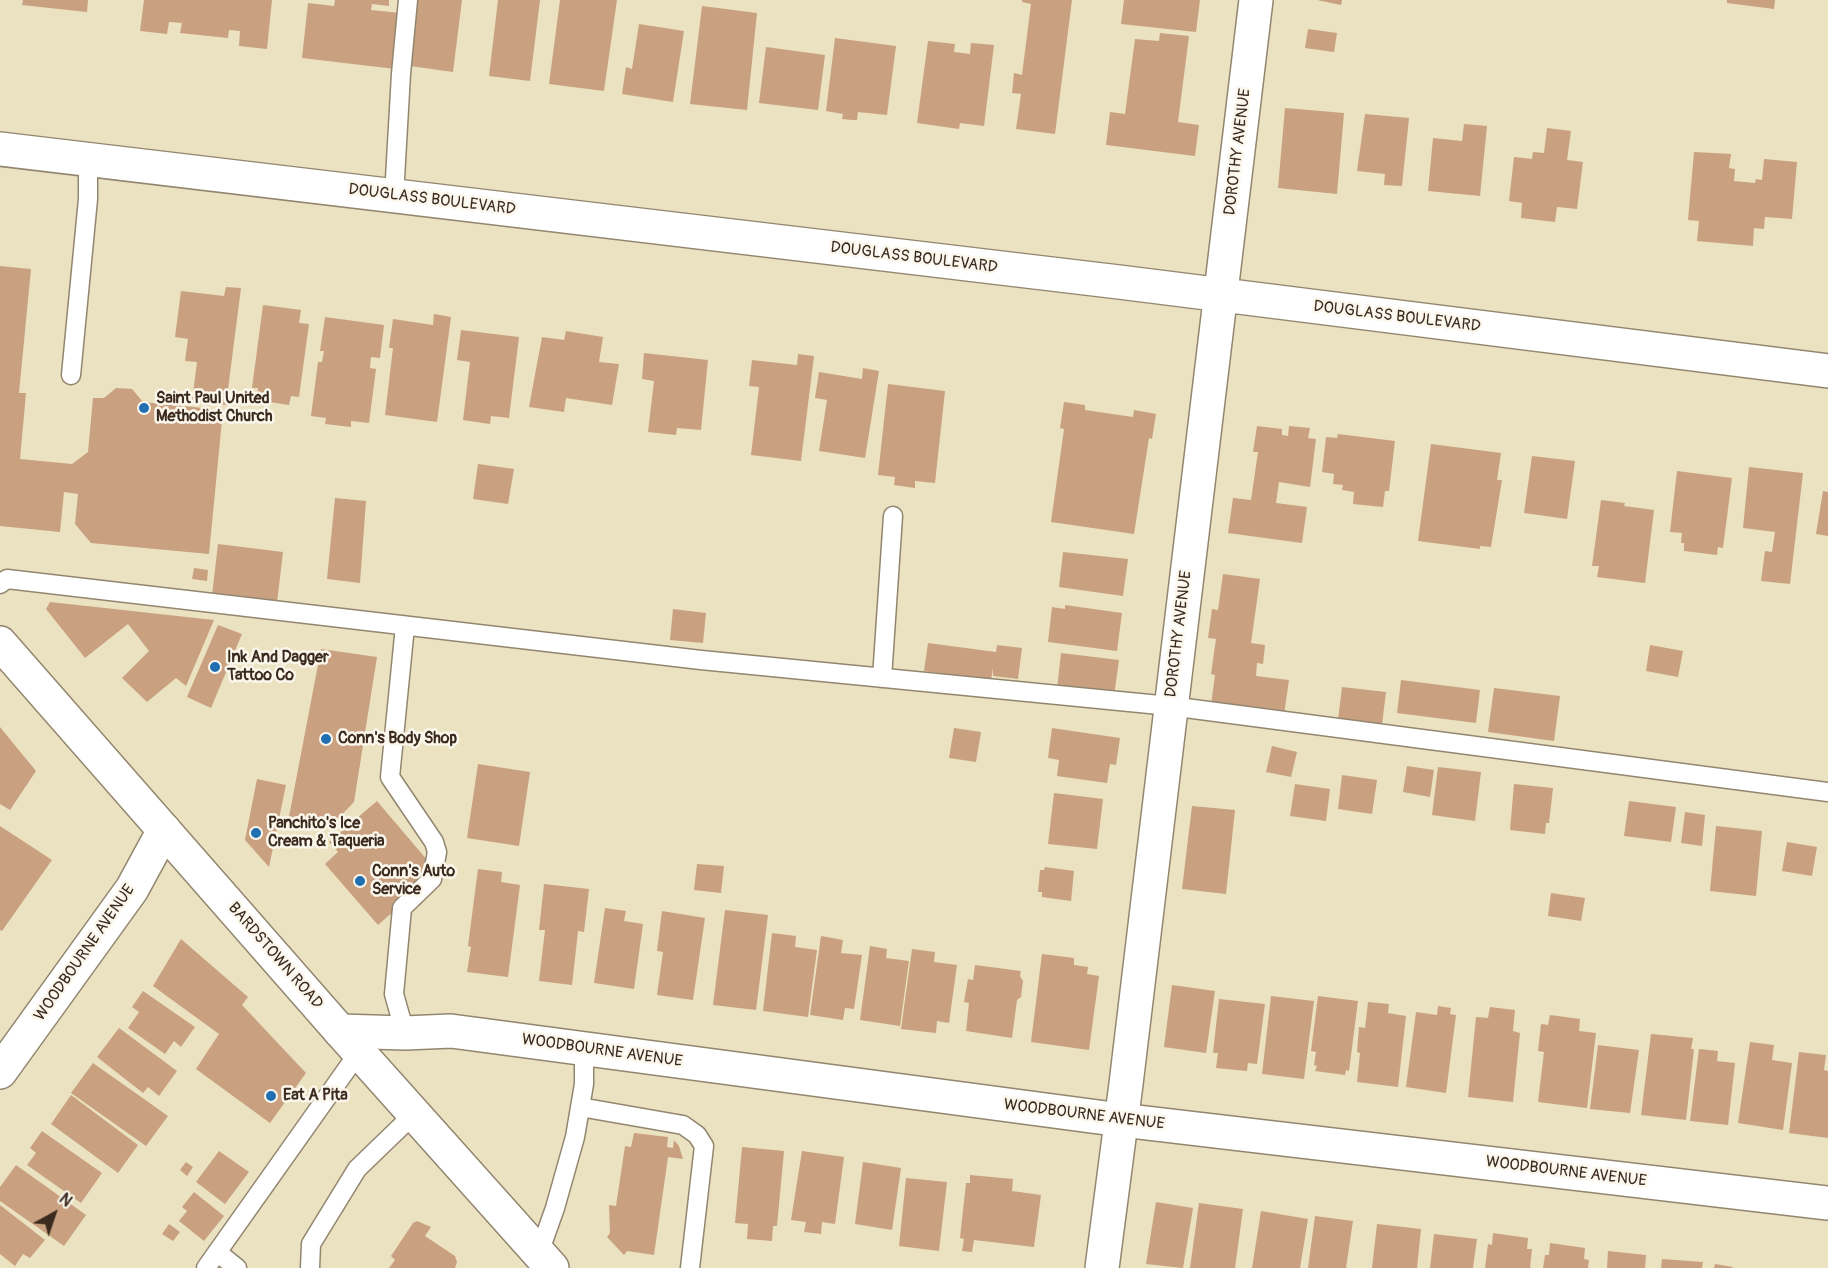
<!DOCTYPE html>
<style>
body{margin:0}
#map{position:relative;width:1828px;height:1268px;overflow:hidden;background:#eae2c0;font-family:Pangolin,sans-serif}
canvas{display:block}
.north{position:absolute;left:24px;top:1184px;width:60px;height:60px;-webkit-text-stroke:4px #fbf7ec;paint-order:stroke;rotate:40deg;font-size:16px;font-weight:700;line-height:24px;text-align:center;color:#3b2a1e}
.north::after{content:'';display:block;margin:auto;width:21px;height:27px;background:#3b2a1e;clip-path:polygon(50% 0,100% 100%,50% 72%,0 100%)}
</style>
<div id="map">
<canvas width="1828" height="1268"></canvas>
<div class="north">N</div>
</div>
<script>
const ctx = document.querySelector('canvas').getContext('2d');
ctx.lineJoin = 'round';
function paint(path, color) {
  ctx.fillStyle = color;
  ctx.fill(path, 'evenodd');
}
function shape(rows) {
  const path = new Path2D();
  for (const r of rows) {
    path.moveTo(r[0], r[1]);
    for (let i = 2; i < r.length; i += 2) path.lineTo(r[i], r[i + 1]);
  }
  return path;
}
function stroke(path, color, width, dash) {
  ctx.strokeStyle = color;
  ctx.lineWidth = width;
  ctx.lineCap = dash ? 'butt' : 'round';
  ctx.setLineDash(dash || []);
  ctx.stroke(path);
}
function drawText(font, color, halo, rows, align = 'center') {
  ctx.font = font + ' Pangolin,sans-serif';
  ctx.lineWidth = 5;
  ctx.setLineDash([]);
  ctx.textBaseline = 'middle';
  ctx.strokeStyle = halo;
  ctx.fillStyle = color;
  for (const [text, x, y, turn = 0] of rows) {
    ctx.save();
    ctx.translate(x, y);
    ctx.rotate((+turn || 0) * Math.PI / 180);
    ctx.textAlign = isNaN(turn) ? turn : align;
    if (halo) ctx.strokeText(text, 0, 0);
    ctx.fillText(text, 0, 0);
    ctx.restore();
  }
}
const building = shape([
 [23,0,88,0,87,12,22,5],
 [144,0,272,0,267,49,239,46,240,31,229,30,228,38,180,33,182,23,169,22,167,34,140,31],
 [335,0,389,0,389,6,372,4,371,10,401,13,395,69,302,58,308,3,334,6],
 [418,0,462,0,453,72,410,66],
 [498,0,540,0,530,81,489,76],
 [560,0,617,0,604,91,549,84],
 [1022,0,1072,0,1055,134,1016,129,1021,94,1012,93,1014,73,1022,75,1031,4,1022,2],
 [1124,0,1200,0,1196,32,1121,24],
 [1317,0,1342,0,1341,5],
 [1727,0,1775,0,1774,9,1727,3],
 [702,6,757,13,747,110,690,104],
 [639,24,684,31,673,102,622,94,626,67,632,69],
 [1308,29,1337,33,1334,52,1305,48],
 [1160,33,1189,36,1178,122,1199,125,1195,156,1106,145,1110,112,1125,114,1135,39,1159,41],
 [835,38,896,46,887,115,858,112,857,120,852,120,842,119,843,114,826,111],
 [928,41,955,44,954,52,970,54,971,43,994,45,984,126,960,123,959,129,917,123],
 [766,47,825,55,818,110,759,103],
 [1285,108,1344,113,1337,194,1278,188],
 [1365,114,1409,118,1402,186,1384,185,1385,174,1357,171],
 [1464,124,1487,126,1480,196,1428,191,1433,138,1462,141],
 [1547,128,1571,131,1567,160,1583,162,1577,209,1557,207,1555,222,1521,218,1522,203,1509,201,1514,157,1532,159,1533,152,1544,153],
 [1694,152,1731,154,1729,168,1735,169,1734,181,1755,183,1756,179,1762,180,1764,159,1797,162,1792,219,1765,217,1764,229,1754,228,1753,246,1697,241,1699,221,1688,220],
 [0,266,31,269,19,393,26,393,20,459,72,464,88,452,93,398,104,398,116,388,132,389,143,402,223,410,209,554,91,543,75,524,78,494,64,492,60,532,0,526],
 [226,287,241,288,226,405,192,401,197,362,185,361,188,339,175,337,181,291,224,296],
 [263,305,301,310,299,323,309,324,299,397,291,396,289,405,256,400,258,388,252,388],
 [434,314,451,317,437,422,385,415,393,348,389,348,393,319,433,325],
 [325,317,384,325,380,358,371,357,370,368,376,369,369,423,351,421,351,427,325,424,326,418,311,416,318,362,322,362,324,351,320,351],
 [461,330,519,337,509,418,491,416,490,424,463,420,470,362,457,360],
 [566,331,603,337,599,362,619,364,612,405,566,398,564,412,529,407,542,337,564,340],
 [644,353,708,360,701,430,677,428,676,435,648,432,654,381,642,379],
 [798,354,814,356,801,461,751,455,759,387,749,386,752,360,797,365],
 [863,368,879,371,865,458,819,451,827,400,815,398,819,372,862,379],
 [888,384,945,391,935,483,915,481,915,488,894,485,895,477,878,475],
 [1064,402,1085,405,1085,410,1133,417,1134,410,1156,414,1152,439,1149,438,1134,534,1051,522,1064,429,1060,428],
 [1257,426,1282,429,1282,435,1288,436,1289,426,1310,428,1308,438,1316,439,1310,487,1279,482,1276,503,1307,507,1302,543,1228,533,1233,498,1251,500,1258,452,1253,452],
 [1338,434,1395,441,1389,491,1385,491,1383,507,1353,504,1354,492,1342,490,1343,485,1333,484,1334,474,1322,472,1326,437,1337,438],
 [1431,444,1501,453,1497,480,1502,480,1491,547,1480,546,1480,549,1418,541],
 [1532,456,1575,461,1567,519,1524,513],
 [478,464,514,469,508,504,473,499],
 [1749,467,1803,473,1790,584,1761,581,1765,551,1772,552,1775,532,1743,528],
 [1677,471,1732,478,1723,548,1718,547,1717,555,1684,551,1684,543,1681,543,1682,533,1670,532],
 [1823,491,1828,492,1828,536,1816,534],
 [335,498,366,501,360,583,327,579],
 [1601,500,1625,503,1624,506,1654,510,1645,583,1597,577,1599,566,1592,566],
 [218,544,283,552,277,603,212,595],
 [1063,552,1128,559,1123,596,1059,587],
 [194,568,208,570,207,581,192,579],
 [1223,574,1260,579,1251,643,1265,645,1263,664,1257,663,1256,676,1289,680,1284,715,1211,705,1215,675,1211,674,1216,639,1208,638,1212,609,1218,610],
 [50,602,214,620,186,686,176,678,147,702,122,678,149,651,128,624,85,658,46,609],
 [1065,605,1122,613,1117,651,1048,642,1052,607,1065,609],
 [673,609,706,613,703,643,670,640],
 [218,625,242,634,211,708,187,697],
 [928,643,996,652,997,645,1022,648,1018,679,993,676,993,668,991,680,924,671],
 [1650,645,1683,651,1678,677,1646,671],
 [321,649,377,657,354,802,333,824,287,827],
 [1061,653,1119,660,1114,696,1057,689],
 [1401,680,1480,690,1476,723,1397,713],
 [1342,687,1386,692,1382,725,1338,720],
 [1494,688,1560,696,1554,741,1488,732],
 [0,727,36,771,10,810,0,804],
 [954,728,981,732,976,762,949,758],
 [1052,728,1120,738,1116,765,1110,764,1107,783,1057,776,1059,760,1048,758],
 [1272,746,1297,752,1291,777,1266,772],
 [478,764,530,772,519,846,467,838],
 [1407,766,1434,770,1430,797,1403,792],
 [1438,767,1481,772,1475,821,1432,815],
 [1342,775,1377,780,1372,814,1338,809],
 [257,779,286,785,269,867,245,840],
 [1295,784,1330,789,1326,821,1290,816],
 [1514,784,1553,788,1549,823,1546,823,1545,834,1510,830],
 [1054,793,1103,799,1097,849,1048,844],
 [377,801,428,861,426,875,417,891,378,925,325,864,338,852,329,842],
 [1629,801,1676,807,1671,842,1624,836],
 [1192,806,1235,810,1226,894,1182,889],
 [1685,812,1705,815,1702,846,1681,843],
 [0,826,52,860,2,931,0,930],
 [1716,826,1762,831,1756,896,1710,891],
 [1787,842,1817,847,1812,876,1782,871],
 [697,864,724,866,721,893,694,890],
 [1045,867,1074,871,1071,901,1042,897,1042,892,1038,892,1040,870,1044,870],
 [478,869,502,872,501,882,520,885,508,977,467,972,471,947,468,946],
 [544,884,589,889,584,932,578,931,572,985,539,981,545,930,539,930],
 [1551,893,1585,898,1581,921,1548,916],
 [605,908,626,911,624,921,643,924,634,989,594,983],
 [725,910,768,915,756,1010,713,1005],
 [662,911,705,918,693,1000,657,995,663,952,657,951],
 [772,933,796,936,795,947,817,950,808,1017,763,1011],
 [821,936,843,940,841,953,862,955,854,1009,845,1008,843,1020,810,1015],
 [181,939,248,997,242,1005,306,1073,270,1123,196,1069,219,1034,153,986],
 [870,946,887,949,886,958,909,961,900,1026,860,1020],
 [912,949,935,952,934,962,957,965,949,1023,937,1021,936,1033,901,1029],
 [1042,954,1074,958,1074,965,1088,967,1087,974,1099,976,1089,1050,1031,1042],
 [975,965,1021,971,1020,976,1023,981,1021,997,1017,1000,1012,1038,966,1031,969,1003,964,1002,968,979,973,980],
 [1172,985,1215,991,1206,1053,1164,1047],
 [143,991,195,1027,181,1047,174,1041,165,1054,128,1028,139,1012,132,1007],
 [1271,996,1314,1001,1304,1079,1262,1074],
 [1318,996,1358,1001,1349,1071,1346,1070,1345,1075,1315,1071,1317,1066,1314,1065,1316,1052,1311,1051],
 [1219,999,1265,1004,1257,1064,1248,1063,1247,1071,1216,1068,1218,1053,1213,1053],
 [1368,1002,1389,1004,1388,1013,1406,1016,1398,1087,1357,1082,1360,1053,1357,1052,1359,1027,1365,1028],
 [1438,1006,1451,1008,1450,1014,1456,1015,1446,1093,1406,1087,1416,1012,1437,1015],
 [1490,1007,1515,1010,1513,1031,1520,1033,1513,1102,1468,1097,1476,1017,1488,1018],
 [1550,1015,1580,1019,1579,1031,1596,1033,1587,1108,1538,1102,1544,1052,1538,1051,1541,1024,1548,1025],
 [119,1028,177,1071,159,1096,148,1087,143,1093,97,1057],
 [1651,1034,1693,1038,1691,1049,1694,1049,1686,1120,1641,1115],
 [1750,1042,1774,1045,1772,1060,1792,1063,1783,1130,1738,1123],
 [1598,1045,1639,1050,1630,1113,1590,1109],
 [1699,1049,1718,1051,1717,1061,1735,1063,1728,1125,1690,1121],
 [1799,1052,1826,1055,1824,1070,1828,1071,1828,1138,1789,1133],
 [93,1063,168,1116,146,1146,71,1093],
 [71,1095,138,1145,118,1173,51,1124],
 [42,1131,102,1173,81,1203,27,1165,36,1153,30,1148],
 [634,1133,668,1137,667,1147,673,1148,674,1140,679,1146,683,1159,668,1157,654,1255,627,1251,624,1255,607,1237,610,1233,609,1205,616,1206,625,1146,631,1147],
 [742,1147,784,1151,777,1226,773,1226,772,1241,747,1239,748,1224,735,1223],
 [219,1151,249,1172,225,1204,196,1182],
 [802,1151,844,1157,835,1224,822,1222,821,1234,804,1232,806,1222,791,1220],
 [186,1162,193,1167,187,1176,180,1170],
 [863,1162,901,1168,892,1230,855,1224],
 [16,1165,86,1215,64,1246,0,1201,0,1187],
 [970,1175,1013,1179,1012,1191,1041,1195,1034,1247,974,1240,972,1252,962,1251,964,1239,960,1238,966,1183,970,1183],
 [906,1178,947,1182,939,1251,899,1246],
 [194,1192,224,1216,204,1241,179,1221,187,1211,182,1207],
 [1156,1202,1193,1208,1183,1268,1146,1264],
 [1199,1203,1243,1209,1235,1268,1190,1268],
 [0,1205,45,1240,30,1258,23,1254,15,1266,0,1254],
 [1261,1211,1308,1219,1300,1268,1252,1268],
 [1315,1216,1353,1221,1346,1268,1308,1268],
 [417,1221,431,1227,425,1236,455,1256,457,1262,455,1268,389,1268,395,1260,391,1256,413,1223],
 [169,1224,180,1232,173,1241,162,1234],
 [1377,1224,1421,1229,1417,1268,1372,1268],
 [1493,1233,1528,1238,1527,1249,1532,1249,1530,1268,1485,1268,1488,1244,1492,1245],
 [1434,1234,1477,1239,1473,1268,1430,1268],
 [1550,1243,1585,1248,1584,1259,1589,1260,1588,1268,1543,1268,1545,1255,1549,1255],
 [1608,1251,1646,1255,1645,1268,1607,1268],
 [1662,1259,1703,1262,1702,1268,1661,1268],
 [1715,1264,1733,1267,1732,1268,1714,1268]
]);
const service = shape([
 [394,196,401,74,408,0],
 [71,375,88,199,88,159],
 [0,584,7,579,701,660,1170,706,1828,792],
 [882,678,893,516],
 [405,1033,394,994,402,908,432,879,437,852,434,842,390,777,405,626],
 [580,1107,683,1125,697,1135,704,1146,690,1268],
 [217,1252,237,1268],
 [539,1253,555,1208,575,1137,584,1084,584,1048],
 [206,1268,359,1052],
 [310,1268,311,1244,357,1169,414,1114]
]);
const minor = shape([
 [0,149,1119,282,1828,371],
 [340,1031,405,1033,451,1031,1121,1120,1828,1203],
 [0,1072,132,889,164,830],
 [1102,1268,1126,1084,1256,0]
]);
const primary = shape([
 [0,643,340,1031,552,1268]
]);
const markers = [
 [144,408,6,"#1f6fb2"],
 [215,667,6,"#1f6fb2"],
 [326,739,6,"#1f6fb2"],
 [256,833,6,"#1f6fb2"],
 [360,881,6,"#1f6fb2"],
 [271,1096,6,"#1f6fb2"]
];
const streetNames = [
 ["DOROTHY AVENUE",1238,152,-83],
 ["DOUGLASS BOULEVARD",432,200,7],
 ["DOUGLASS BOULEVARD",914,258,7],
 ["DOUGLASS BOULEVARD",1397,317,7],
 ["DOROTHY AVENUE",1179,634,-83],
 ["WOODBOURNE AVENUE",85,953,-55],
 ["BARDSTOWN ROAD",275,956,49],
 ["WOODBOURNE AVENUE",602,1051,8],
 ["WOODBOURNE AVENUE",1084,1115,7],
 ["WOODBOURNE AVENUE",1566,1172,7]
];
const poiNames = [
 ["Saint Paul United",156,399],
 ["Methodist Church",156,417],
 ["Ink And Dagger",227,658],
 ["Tattoo Co",227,676],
 ["Conn's Body Shop",338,739],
 ["Panchito's Ice",268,824],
 ["Cream & Taqueria",268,842],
 ["Conn's Auto",372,872],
 ["Service",372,890],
 ["Eat A Pita",283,1096]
];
paint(building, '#c9a180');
stroke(service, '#92866f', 21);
stroke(minor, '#92866f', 36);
stroke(primary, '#92866f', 36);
stroke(service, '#fff', 18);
stroke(minor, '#fff', 33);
stroke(primary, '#fff', 33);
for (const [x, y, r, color] of markers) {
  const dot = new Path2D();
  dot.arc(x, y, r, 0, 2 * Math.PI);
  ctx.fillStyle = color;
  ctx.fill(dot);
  stroke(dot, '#fbf7ec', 2);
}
drawText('16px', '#3b2a1e', '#fbf7ec', streetNames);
drawText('bold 16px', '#3b2a1e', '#fbf7ec', poiNames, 'left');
</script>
